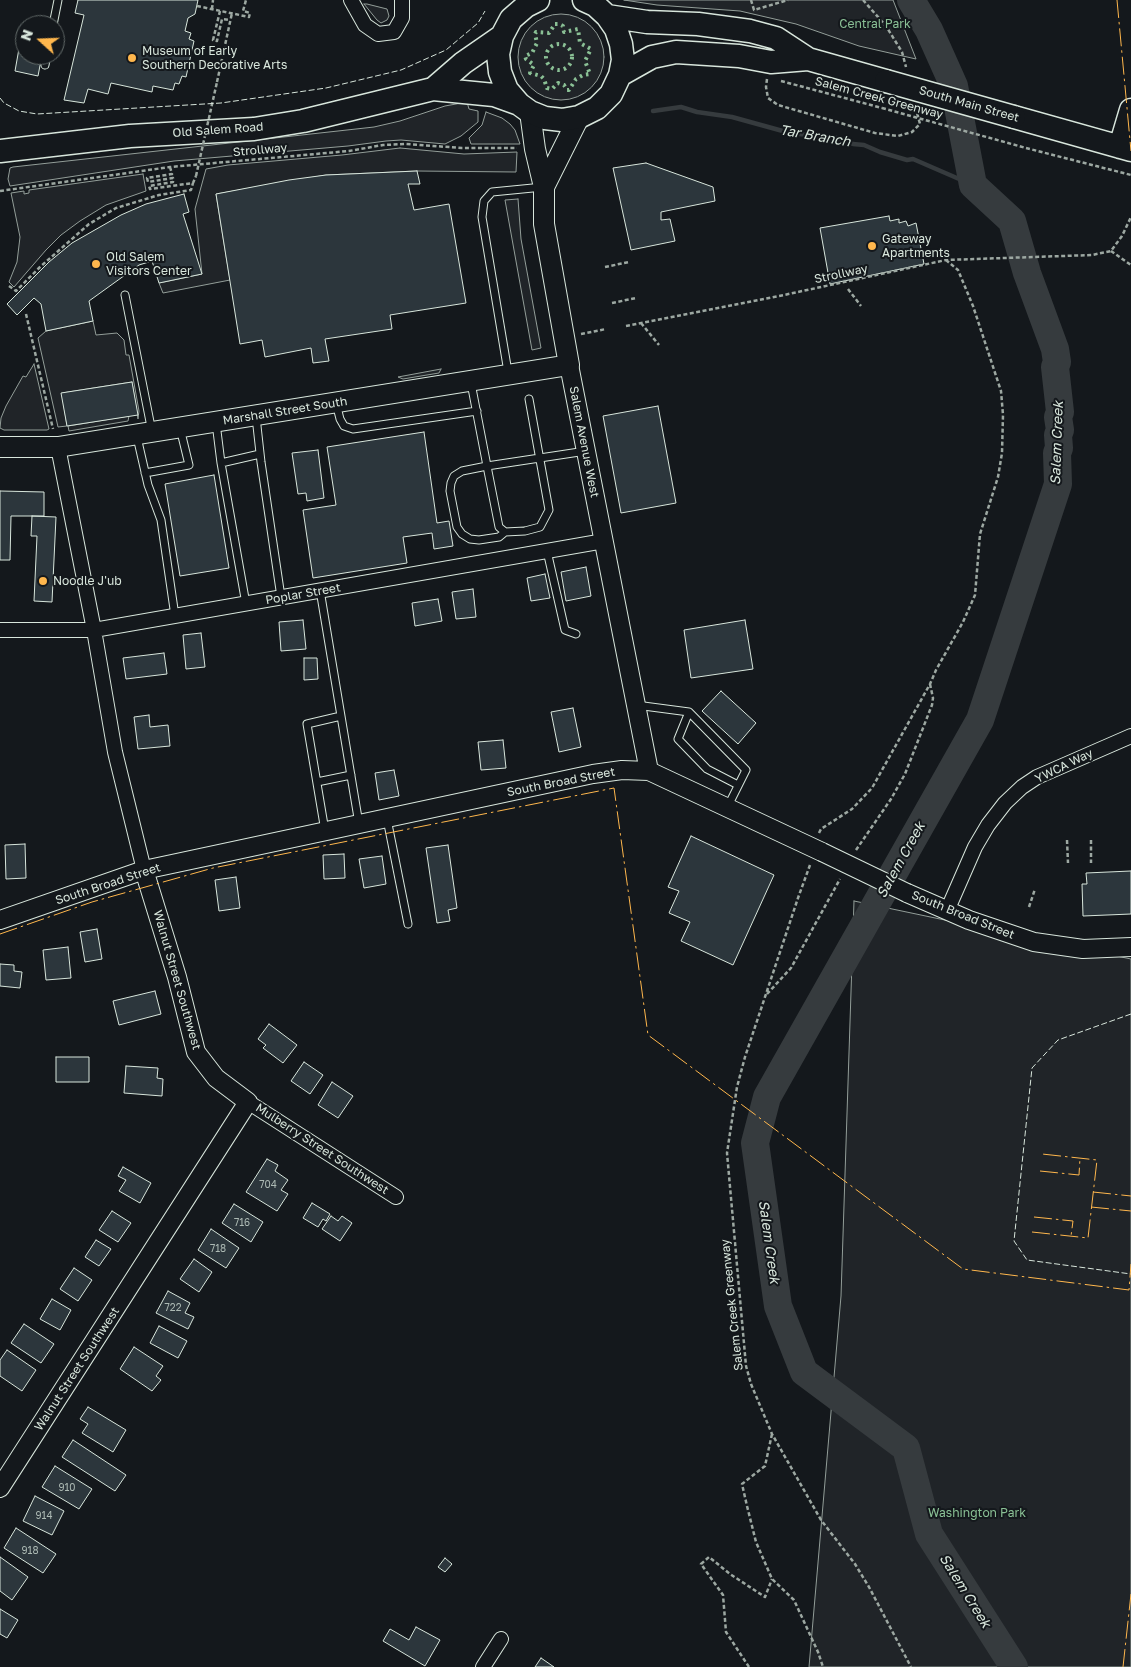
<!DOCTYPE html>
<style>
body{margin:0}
#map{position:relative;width:1131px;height:1667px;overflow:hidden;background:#14181c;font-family:"Golos Text",sans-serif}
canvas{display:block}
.north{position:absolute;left:15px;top:15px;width:50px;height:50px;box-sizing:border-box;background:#14181c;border:1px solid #626a69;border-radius:50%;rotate:290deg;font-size:14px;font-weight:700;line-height:20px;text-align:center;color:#d8e6dc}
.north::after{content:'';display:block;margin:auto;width:18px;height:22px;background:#ffb74d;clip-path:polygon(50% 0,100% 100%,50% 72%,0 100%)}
</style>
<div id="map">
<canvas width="1131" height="1667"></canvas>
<div class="north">N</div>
</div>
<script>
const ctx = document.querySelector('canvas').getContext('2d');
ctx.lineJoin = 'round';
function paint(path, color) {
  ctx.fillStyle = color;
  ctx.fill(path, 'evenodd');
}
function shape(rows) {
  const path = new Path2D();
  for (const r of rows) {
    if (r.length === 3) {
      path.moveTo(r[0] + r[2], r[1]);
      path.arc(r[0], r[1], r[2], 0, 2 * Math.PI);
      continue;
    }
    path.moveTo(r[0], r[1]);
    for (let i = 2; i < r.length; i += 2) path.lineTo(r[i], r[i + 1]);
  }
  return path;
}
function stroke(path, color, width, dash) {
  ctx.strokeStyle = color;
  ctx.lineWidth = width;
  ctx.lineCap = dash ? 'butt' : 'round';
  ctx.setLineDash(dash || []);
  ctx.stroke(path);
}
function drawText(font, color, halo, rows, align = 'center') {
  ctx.font = font + ' "Golos Text",sans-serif';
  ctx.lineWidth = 4;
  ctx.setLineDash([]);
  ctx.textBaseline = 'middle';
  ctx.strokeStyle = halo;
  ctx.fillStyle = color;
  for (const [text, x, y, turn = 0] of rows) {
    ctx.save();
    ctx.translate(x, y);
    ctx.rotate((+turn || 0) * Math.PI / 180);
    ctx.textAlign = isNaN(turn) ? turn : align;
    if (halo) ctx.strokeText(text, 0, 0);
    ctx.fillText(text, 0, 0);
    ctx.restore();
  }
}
const green = shape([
 [624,0,893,0,916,59,859,46,796,24,740,11,657,5,624,0],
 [364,4,367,4,387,9,389,16,387,20,381,23,377,20,364,4],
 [561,57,43],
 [467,102,469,109,478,111,478,122,461,136,445,144,401,140,386,141,348,146,174,161,10,186,8,179,10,168,13,167,374,127,400,121,445,106,467,102],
 [486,112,502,118,510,124,515,130,520,144,471,144,469,138,482,125,486,112],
 [400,148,464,154,517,152,516,172,417,171,326,175,216,194,230,280,163,293,159,283,202,274,195,209,206,169,228,165,342,155,400,148],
 [143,174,146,191,106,205,80,221,61,235,46,250,14,287,9,282,17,262,20,237,11,193,24,191,24,194,29,193,29,190,143,174],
 [518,199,521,239,541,348,532,350,505,200,518,199],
 [93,321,96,335,117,333,124,340,126,355,129,355,139,411,138,419,132,382,62,393,67,426,58,427,38,338,46,331,93,321],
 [34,364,49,429,47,430,4,430,0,428,1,418,6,406,23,376,26,377,34,364],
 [441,369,439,373,403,379,398,377,441,369],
 [129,416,128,421,69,431,68,426,129,416],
 [854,901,1131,959,1131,1667,809,1667,841,1296,854,901]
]);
const stream = shape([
 [653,111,681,107,697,112,732,117,790,133,837,138,853,144,864,145,880,152,907,160,913,159,973,185]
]);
const river = shape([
 [911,0,929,30,954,86,973,185,1012,221,1027,273,1055,349,1057,362,1055,367,1060,412,1058,417,1060,430,1058,435,1059,448,1057,453,1058,484,980,720,767,1097,755,1143,778,1306,804,1372,906,1448,929,1534,1014,1667]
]);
const building = shape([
 [78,0,198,0,195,14,188,18,185,31,191,33,189,39,194,41,186,77,182,76,179,84,175,83,173,90,153,86,152,92,111,83,108,94,88,89,84,103,64,100,84,15,75,13,78,0],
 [20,43,25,44,25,55,42,55,38,76,15,71,20,43],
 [646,163,713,187,715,201,661,212,661,220,670,219,675,241,631,250,613,168,646,163],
 [417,171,420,184,408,184,414,210,449,204,466,303,390,315,392,329,325,339,329,361,313,363,311,348,265,357,262,340,240,344,216,194,289,180,326,175,417,171],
 [184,194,189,212,183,214,202,274,159,283,152,261,139,265,89,301,93,321,46,331,41,304,34,298,17,315,7,304,49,262,72,243,121,215,146,204,184,194],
 [889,216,890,221,899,219,899,223,906,221,908,226,916,223,924,264,830,284,820,228,889,216],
 [132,382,138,415,67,426,61,393,132,382],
 [658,406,676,503,621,513,603,416,658,406],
 [424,432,437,523,449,521,453,546,434,549,432,533,403,537,407,563,313,578,303,510,336,505,327,447,424,432],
 [318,450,324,498,307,501,306,493,298,494,292,453,318,450],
 [214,475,229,568,180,576,165,484,214,475],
 [0,491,44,492,44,516,11,516,10,560,0,560,0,491],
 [32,516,56,517,52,602,34,601,37,536,31,536,32,516],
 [586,567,591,596,566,601,561,572,586,567],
 [545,574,550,598,531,601,527,578,545,574],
 [473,589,476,617,456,619,452,592,473,589],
 [438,599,442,621,415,626,412,603,438,599],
 [303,620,306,649,281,651,279,622,303,620],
 [745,620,753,669,691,678,684,630,745,620],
 [201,633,205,667,186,669,183,635,201,633],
 [164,653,167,674,126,679,123,658,164,653],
 [304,658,317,658,318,679,304,680,304,658],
 [721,691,756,723,738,744,702,711,721,691],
 [573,708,581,747,559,752,551,712,573,708],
 [149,715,150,727,168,725,170,746,138,749,134,717,149,715],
 [503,740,506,768,481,770,478,742,503,740],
 [394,770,399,796,379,800,375,773,394,770],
 [691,836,774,875,733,965,681,941,690,922,669,913,679,891,668,887,691,836],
 [25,844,26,878,6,879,5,845,25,844],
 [448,845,457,908,448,910,450,921,437,923,426,848,448,845],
 [344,854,345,878,324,879,323,855,344,854],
 [382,856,386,884,364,888,359,859,382,856],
 [1131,871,1131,914,1083,916,1082,884,1087,884,1086,873,1131,871],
 [236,877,240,908,219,911,215,880,236,877],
 [97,929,102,959,85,962,80,932,97,929],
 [68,947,71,978,46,980,43,950,68,947],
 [0,964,14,965,14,971,22,972,20,988,0,986,0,964],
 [155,991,161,1014,119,1025,113,1001,155,991],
 [269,1024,297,1045,283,1063,263,1048,266,1045,258,1039,269,1024],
 [56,1057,89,1057,89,1082,56,1082,56,1057],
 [304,1062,323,1075,310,1094,291,1081,304,1062],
 [126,1066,158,1068,157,1078,163,1079,162,1096,124,1093,126,1066],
 [332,1082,353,1096,338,1118,318,1105,332,1082],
 [267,1159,278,1165,275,1171,288,1180,281,1190,288,1194,277,1211,246,1192,267,1159],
 [123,1167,151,1183,140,1203,119,1191,126,1180,118,1176,123,1167],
 [312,1203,330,1214,326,1221,323,1219,318,1227,303,1218,312,1203],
 [234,1204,263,1222,251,1242,222,1223,234,1204],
 [112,1211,131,1223,118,1242,99,1230,112,1211],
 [331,1216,338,1221,342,1216,352,1223,340,1241,322,1229,331,1216],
 [211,1229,239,1248,226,1268,198,1250,211,1229],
 [96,1240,111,1249,99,1266,85,1257,96,1240],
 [194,1259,212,1272,199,1292,180,1279,194,1259],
 [74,1268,92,1280,78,1301,60,1289,74,1268],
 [168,1291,190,1303,185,1313,194,1317,188,1329,156,1313,168,1291],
 [52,1299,71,1310,60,1330,40,1319,52,1299],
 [24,1324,54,1344,41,1363,11,1343,24,1324],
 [159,1326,187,1341,178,1358,150,1343,159,1326],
 [134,1347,163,1366,156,1376,161,1380,152,1391,120,1369,134,1347],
 [7,1350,36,1370,22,1391,0,1376,0,1360,7,1350],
 [88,1407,126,1430,113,1452,82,1433,88,1424,80,1419,88,1407],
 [73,1440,126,1475,115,1491,62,1457,73,1440],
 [55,1466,92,1489,79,1509,42,1487,55,1466],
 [35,1496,64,1511,52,1535,23,1521,35,1496],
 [16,1528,56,1554,43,1573,4,1548,16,1528],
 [0,1557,28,1577,12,1600,0,1591,0,1557],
 [445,1558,452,1564,445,1572,438,1567,445,1558],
 [0,1609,18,1620,7,1638,0,1634,0,1609],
 [416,1627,440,1640,425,1666,383,1641,390,1629,409,1640,416,1627],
 [541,1658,554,1667,535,1667,541,1658]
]);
const path = shape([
 [751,0,754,10,788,0],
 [863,0,886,26,902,52,906,67],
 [197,6,249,17,250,13,243,11,246,0],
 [212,9,213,0],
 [220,11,213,40,217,41,222,19,230,20],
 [767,79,766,87,768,98,778,105,875,133,898,136,912,132,920,124,916,109],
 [781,81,882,108],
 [217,82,232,13],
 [1026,148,1131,175],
 [170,167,172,174,147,178,148,182,173,178,173,182,149,186,150,189,193,183,196,176],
 [0,191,170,167,349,151,383,145,406,144,462,148,517,148],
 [1111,251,1131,265],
 [605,267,629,262],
 [9,286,16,291,40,267,89,224,116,208,159,195,191,190,193,183],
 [848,289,861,306],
 [612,303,636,298],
 [26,314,53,429],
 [641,323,659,345],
 [626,326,784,295,946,260,1092,255,1111,251,1122,236,1131,217],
 [581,334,606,329],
 [819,833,821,829,852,809,872,788,930,684,936,670,963,622,975,595,980,534,998,477,1002,453,1003,415,1001,391,973,306,958,270,946,260],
 [1067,840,1068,863],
 [1091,840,1091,863],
 [856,850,891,799,905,774,932,705,933,698,930,684],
 [810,865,798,898,745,1057,737,1087,727,1153,746,1366,751,1384,772,1434,821,1520,855,1564,869,1587,911,1667],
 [1029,907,1035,889],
 [767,994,791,968,840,879],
 [772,1434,765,1466,742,1484,747,1506,756,1542,772,1579,794,1600,818,1652,823,1667],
 [749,1667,726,1632,723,1595,701,1564,709,1557,730,1574,765,1597,772,1579]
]);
const service = shape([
 [53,25,58,0],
 [45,65,47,55],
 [125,295,152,432],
 [508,372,482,217,484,201,492,192,543,187],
 [471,383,487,466,586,451],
 [336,403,340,419,344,426,353,429,477,411],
 [256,417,261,462,281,597],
 [216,423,221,463],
 [137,437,148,485,161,520,175,616],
 [145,473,189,465,180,428],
 [505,532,499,537,479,540,470,539,462,534,457,527,450,491,451,483,454,476,462,471,487,466,499,527,505,532,525,531,540,527,549,510,529,399],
 [547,551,565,630,576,634],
 [320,590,359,824],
 [246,604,221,463,260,454],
 [636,705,689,712,746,770,727,808],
 [689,712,678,739,707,769,738,785],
 [317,782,351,775],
 [387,819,408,924],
 [325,831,307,724,341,716]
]);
const minor = shape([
 [351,0,365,25,378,34,394,32,402,18,402,0],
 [58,447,94,630,115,752,144,870],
 [0,630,94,630,604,541],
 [947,911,975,847,988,825,1005,803,1022,787,1037,777,1131,736],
 [248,1102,396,1197],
 [483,1667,501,1639]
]);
const tertiary = shape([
 [569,365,649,771],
 [907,893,969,920,1034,942,1083,949,1131,947],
 [0,920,144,870,593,774,622,770,649,771,822,852],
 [0,1488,248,1102,216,1078,196,1052,177,977,144,870]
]);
const secondary = shape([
 [544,187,579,117],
 [0,447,58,447,569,365,544,224,544,187,535,149,530,112]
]);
const primary = shape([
 [538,0,526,6,511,19,502,36,498,54,500,72,507,90,519,104,530,112,545,118,562,120,579,117,597,108,611,94,620,75,623,60,621,44,616,29,607,16,595,5,584,0],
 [607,16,647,22,698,24,750,31,776,38,808,59,886,81],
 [620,75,652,57,676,52,739,56,771,62,808,59],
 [433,89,463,63,502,36],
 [1014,117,1131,150],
 [1120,147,1131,110],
 [0,151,130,136,254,129,303,121,433,89,494,95,519,104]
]);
const pathBridge = shape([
 [882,108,1026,148],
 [196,176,217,82]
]);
const tertiaryBridge = shape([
 [822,852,907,893]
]);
const primaryBridge = shape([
 [886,81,1014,117]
]);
const hedge = shape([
 [555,24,559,24,563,26,564,32,578,29,580,43,591,49,585,61,590,74,583,75,576,79,569,90,567,90,564,85,558,83,552,89,547,88,544,79,541,76,530,73,534,65,526,59,525,56,532,53,537,43,535,34,536,32,549,33,555,24],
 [559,57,13]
]);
const fence = shape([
 [0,98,4,103,19,111,37,114,221,103,326,88,401,70,446,50,478,23,485,11],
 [1131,1014,1058,1040,1032,1068,1014,1241,1027,1260,1131,1274]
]);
const power = shape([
 [1117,0,1131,151],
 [0,934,92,902,213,868,614,788,648,1035,963,1269,1129,1290,1131,1264],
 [1040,1171,1079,1175,1080,1158],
 [1093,1192,1131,1196],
 [1091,1207,1131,1211],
 [1034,1217,1073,1221,1071,1236],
 [1032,1232,1088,1238,1097,1160,1042,1154],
 [1123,1667,1131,1594]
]);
const markers = [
 [132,58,5,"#ffb74d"],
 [872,246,5,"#ffb74d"],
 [96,264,5,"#ffb74d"],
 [43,581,5,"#ffb74d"]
];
const numberNames = [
 ["704",268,1185],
 ["716",242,1223],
 ["718",218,1249],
 ["722",173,1308],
 ["910",67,1488],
 ["914",44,1516],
 ["918",30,1551]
];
const parkNames = [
 ["Central Park",875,24],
 ["Washington Park",977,1513]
];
const poiNames = [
 ["Museum of Early",142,51],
 ["Southern Decorative Arts",142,65],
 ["Gateway",882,239],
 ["Apartments",882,253],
 ["Old Salem",106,257],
 ["Visitors Center",106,271],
 ["Noodle J'ub",53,581]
];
const streetNames = [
 ["Salem Creek Greenway",879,98,15],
 ["South Main Street",969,104,16],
 ["Old Salem Road",218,130,-4],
 ["Strollway",260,150,-5],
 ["Strollway",841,274,-12],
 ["Marshall Street South",285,411,-9],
 ["Salem Avenue West",584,442,79],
 ["Poplar Street",303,594,-10],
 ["YWCA Way",1064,766,-26],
 ["South Broad Street",561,782,-11],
 ["South Broad Street",108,884,-18],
 ["South Broad Street",963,915,22],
 ["Walnut Street Southwest",177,980,74],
 ["Mulberry Street Southwest",322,1149,33],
 ["Salem Creek Greenway",732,1305,-96],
 ["Walnut Street Southwest",77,1369,-57]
];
const waterNames = [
 ["Tar Branch",815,136,10],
 ["Salem Creek",1057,443,-88],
 ["Salem Creek",901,860,-61],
 ["Salem Creek",769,1242,82],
 ["Salem Creek",965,1591,58]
];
paint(green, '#202428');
stroke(green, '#939e99', 1);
stroke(stream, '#363b3e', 4.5);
stroke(river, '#363b3e', 28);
paint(building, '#2c363c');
stroke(building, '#d8e6dc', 1);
stroke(service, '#d8e6dc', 9);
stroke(minor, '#d8e6dc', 16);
stroke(tertiary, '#d8e6dc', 20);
stroke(secondary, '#d8e6dc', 22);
stroke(primary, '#d8e6dc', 25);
stroke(path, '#9da8a2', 2.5, [4, 2.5]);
stroke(service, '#14181c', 7);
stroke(minor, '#14181c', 14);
stroke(tertiary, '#14181c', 18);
stroke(secondary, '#14181c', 20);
stroke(primary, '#14181c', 22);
stroke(tertiaryBridge, '#d8e6dc', 20, []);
stroke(primaryBridge, '#d8e6dc', 25, []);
stroke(pathBridge, '#9da8a2', 2.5, [4, 2.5]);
stroke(tertiaryBridge, '#14181c', 18);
stroke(primaryBridge, '#14181c', 22);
stroke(hedge, '#8ac095', 4, [2.5, 4]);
stroke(fence, '#d8e6dc', 1, [6, 2.5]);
stroke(power, '#ffb74d', 1, [18, 4, 2.5, 4]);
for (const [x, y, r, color] of markers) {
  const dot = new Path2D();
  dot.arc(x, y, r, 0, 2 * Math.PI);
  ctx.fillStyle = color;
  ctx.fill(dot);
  stroke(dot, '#14181c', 2);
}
drawText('10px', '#adbab4', null, numberNames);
drawText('12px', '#8ac095', '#14181c', parkNames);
drawText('12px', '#d8e6dc', '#14181c', poiNames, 'left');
drawText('12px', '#d8e6dc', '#14181c', streetNames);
drawText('italic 14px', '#d8e6dc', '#14181c', waterNames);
</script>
